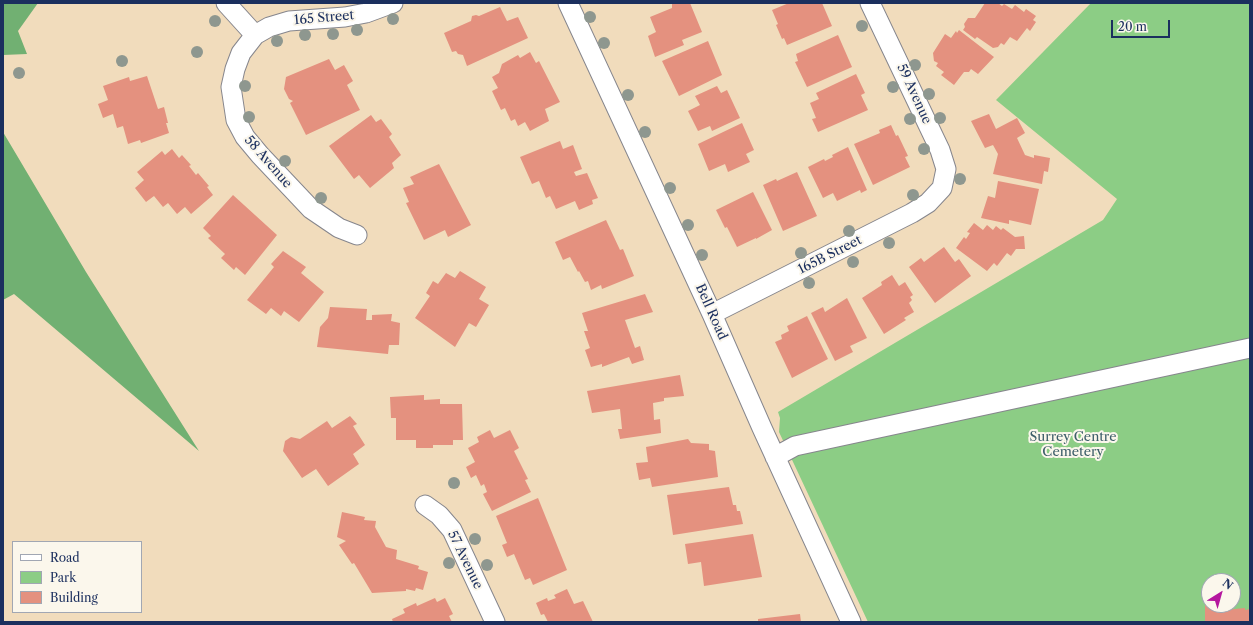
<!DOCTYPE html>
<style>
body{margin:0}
#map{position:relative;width:1253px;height:625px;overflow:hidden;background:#f1dcbc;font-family:"Libre Caslon Text",serif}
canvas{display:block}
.frame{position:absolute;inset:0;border:4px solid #1b2f5e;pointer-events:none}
.legend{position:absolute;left:12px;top:541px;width:130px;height:72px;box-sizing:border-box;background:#fbf7ec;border:1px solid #a1a7b3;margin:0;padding:5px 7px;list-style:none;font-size:12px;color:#1b2f5e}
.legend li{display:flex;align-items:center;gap:8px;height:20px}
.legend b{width:20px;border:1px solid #a1a7b3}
.north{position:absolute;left:1201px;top:573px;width:40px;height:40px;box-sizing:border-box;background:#fbf7ec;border:1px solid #a1a7b3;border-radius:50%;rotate:37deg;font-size:11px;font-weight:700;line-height:16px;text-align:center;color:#1b2f5e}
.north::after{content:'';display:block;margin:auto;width:14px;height:18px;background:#b5179e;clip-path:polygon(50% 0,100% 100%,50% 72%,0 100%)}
.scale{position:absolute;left:1111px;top:20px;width:59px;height:18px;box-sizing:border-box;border:2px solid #1b2f5e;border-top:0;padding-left:5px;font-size:12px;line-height:14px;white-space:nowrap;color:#1b2f5e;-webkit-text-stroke:3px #fbf7ec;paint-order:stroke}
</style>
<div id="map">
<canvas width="1253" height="625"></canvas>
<div class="frame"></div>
<ul class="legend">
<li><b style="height:5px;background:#fff"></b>Road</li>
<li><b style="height:11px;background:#8ccd85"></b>Park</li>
<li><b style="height:11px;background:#e4917f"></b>Building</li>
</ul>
<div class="north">N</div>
<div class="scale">20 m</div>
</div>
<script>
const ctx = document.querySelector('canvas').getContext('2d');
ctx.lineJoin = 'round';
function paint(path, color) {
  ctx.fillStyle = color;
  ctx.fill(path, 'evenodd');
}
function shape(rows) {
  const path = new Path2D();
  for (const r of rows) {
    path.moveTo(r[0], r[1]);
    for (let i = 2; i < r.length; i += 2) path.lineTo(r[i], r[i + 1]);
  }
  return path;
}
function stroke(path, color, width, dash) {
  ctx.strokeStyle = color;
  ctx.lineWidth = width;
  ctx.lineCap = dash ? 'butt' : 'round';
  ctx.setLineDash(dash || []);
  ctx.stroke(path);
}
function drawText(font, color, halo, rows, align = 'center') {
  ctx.font = font + ' "Libre Caslon Text",serif';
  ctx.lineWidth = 4;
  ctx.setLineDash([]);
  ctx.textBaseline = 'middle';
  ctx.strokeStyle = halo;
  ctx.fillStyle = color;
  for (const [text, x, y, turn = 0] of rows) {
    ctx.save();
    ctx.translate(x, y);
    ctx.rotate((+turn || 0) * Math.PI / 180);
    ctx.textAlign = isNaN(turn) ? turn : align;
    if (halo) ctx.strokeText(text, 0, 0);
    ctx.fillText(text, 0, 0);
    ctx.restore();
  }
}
const green = shape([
 [1091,3,1250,3,1250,622,868,622,779,432,780,418,778,412,1103,220,1117,199,996,100],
 [1209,581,1233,581,1233,605,1209,605]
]);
const forest = shape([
 [3,3,38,3,18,31,27,54,3,55],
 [3,132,86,272,199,451,14,294,3,300]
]);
const building = shape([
 [690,3,702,32,682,40,684,45,655,57,648,36,656,32,650,17,672,8,672,3],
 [789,3,822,3,832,26,787,45,784,38,782,39,776,25,778,24,772,10],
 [985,3,994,4,998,3,1002,6,1004,4,1012,9,1015,5,1024,12,1026,9,1036,16,1033,20,1036,22,1030,31,1027,28,1017,41,1010,37,1004,45,1001,43,998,47,993,48,977,37,975,39,963,30,965,27,964,24,968,18,975,18],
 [500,7,507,21,518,17,528,38,467,66,463,55,458,54,456,51,452,52,444,33,471,21,472,16,476,15,479,16],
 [959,30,994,57,978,74,971,69,969,72,964,72,954,85,941,75,944,72,936,66,938,63,934,61,933,53,945,34,951,38,956,31,957,33],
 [838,35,852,67,807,87,795,62,798,61,796,54],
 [708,41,722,75,679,96,662,61],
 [530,52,536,63,539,61,560,102,545,109,549,121,530,131,525,122,518,126,515,119,511,121,505,108,501,110,492,91,498,88,492,77,499,73,502,64,518,55,520,58],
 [329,59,335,70,344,65,353,81,347,85,360,110,306,135,290,103,293,101,289,99,284,89,286,77],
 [856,74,865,93,861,95,868,110,818,132,812,119,816,118,810,103,819,99,816,93],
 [147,76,158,109,164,107,168,123,166,123,169,133,141,143,140,140,128,144,123,126,117,128,113,114,103,118,98,104,108,100,103,86,129,77,130,81],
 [717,86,721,93,727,90,740,118,712,131,710,126,698,131,688,111,700,105,695,96],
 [989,114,996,129,1017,118,1025,133,1017,138,1025,155,1034,158,1034,155,1050,158,1048,172,1044,171,1042,184,993,174,998,154,993,145,985,148,971,121],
 [371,115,376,122,381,119,392,134,389,137,401,155,392,163,394,168,370,188,359,175,354,179,329,146],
 [742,123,754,150,746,154,750,162,728,172,725,164,709,171,698,144],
 [891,125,896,136,898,135,908,156,905,157,910,167,873,185,854,144,880,133,879,130],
 [560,141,563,149,573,145,582,169,574,172,576,176,587,173,598,198,592,200,593,204,579,210,575,201,556,209,550,196,546,198,539,181,532,184,520,157],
 [848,147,867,190,861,193,860,190,837,201,833,193,823,198,808,167,824,159,825,161,833,157,832,155],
 [172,149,179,158,182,155,191,165,189,166,196,175,198,173,209,186,207,187,213,195,191,214,185,207,177,214,168,203,163,207,154,196,146,202,135,188,144,180,137,172,162,151,165,155],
 [439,164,471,225,448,237,445,230,424,240,406,203,409,202,403,188,414,184,410,177],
 [797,172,817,216,783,231,763,185,776,179,777,181],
 [998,181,1039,189,1031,225,1009,220,1009,224,981,218,988,196,995,198],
 [753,192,772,230,756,239,756,238,737,247,727,227,725,228,716,210],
 [233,195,277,235,245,275,236,267,234,270,221,258,225,254,208,238,211,236,203,228],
 [606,220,620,250,623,249,634,276,602,289,601,285,591,290,588,281,585,282,579,271,578,272,570,257,563,260,555,242],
 [974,223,983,230,987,225,993,230,996,226,1001,230,1003,228,1015,237,1024,236,1025,249,1016,249,1011,256,1007,253,997,266,994,263,987,271,956,248,964,237,966,239,970,233,967,232],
 [944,247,955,262,959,259,971,276,935,303,909,267,921,258,924,262],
 [283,251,306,267,301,273,324,292,299,322,284,311,281,316,271,308,266,314,247,300,274,267,271,264],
 [460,271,486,287,479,299,489,305,476,327,469,323,455,347,415,318,430,296,426,293,433,281,438,284,446,273,455,278],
 [892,275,899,286,905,282,913,295,910,297,912,300,909,303,914,312,904,318,906,320,884,334,862,298,882,285,881,282],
 [645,294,653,312,625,320,635,348,640,346,644,360,632,364,629,357,602,367,602,364,591,367,585,350,590,348,584,331,588,331,582,313],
 [847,298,867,338,850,346,853,352,835,361,811,313,823,307,825,312],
 [330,307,367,309,366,320,372,320,372,315,392,314,391,321,400,323,399,345,389,345,388,354,317,347,320,327,328,318],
 [807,316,828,359,792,378,775,342,782,339,781,335,789,331,787,326],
 [680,375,684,396,664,398,664,401,653,403,654,420,660,419,661,433,620,439,618,429,622,429,620,409,592,413,587,391],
 [424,395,424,400,440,399,440,404,462,404,463,440,453,440,453,445,433,445,433,448,416,448,416,440,396,440,396,418,391,418,390,397],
 [350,416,357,424,353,426,365,445,353,454,359,464,328,486,316,469,302,478,283,451,285,441,291,437,300,439,327,421,332,428],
 [490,430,494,438,510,430,519,448,514,451,528,479,525,480,531,492,492,511,483,494,487,492,484,484,481,486,476,475,471,478,466,467,475,462,468,448,479,442,477,437],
 [688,439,691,443,709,444,709,450,715,451,718,477,652,487,650,478,639,480,636,463,648,462,646,447],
 [729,487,733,505,736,505,737,511,740,511,743,524,673,535,667,495],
 [538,498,567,570,533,585,530,578,525,580,514,554,507,557,502,545,507,543,496,516],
 [342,512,365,517,364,520,376,521,375,527,386,547,397,550,396,559,419,566,418,569,428,572,423,590,416,588,415,591,406,589,406,591,372,593,354,563,352,564,339,545,346,541,337,537],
 [753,534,762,577,704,586,701,562,688,564,685,544],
 [567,589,574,604,583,601,593,622,548,622,544,614,541,615,536,603,547,598,548,601,556,598,554,595],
 [435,598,437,602,445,598,453,614,449,616,452,622,393,622,392,619,405,613,403,609,416,603,417,606],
 [1209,602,1209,605,1213,605,1214,611,1245,608,1245,610,1250,609,1250,622,1205,622,1205,603],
 [800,614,801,622,758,622,758,619]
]);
const minor = shape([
 [226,3,255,35],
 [568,3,712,314,762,428,851,622],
 [357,235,339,228,311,209,260,155,245,137,236,120,231,87,235,69,241,53,255,35,269,27,289,21,345,17,366,13,393,3],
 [712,314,912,213,928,203,942,188,946,169,940,150,870,3],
 [775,457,795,446,1250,348],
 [425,505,439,515,452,530,495,622]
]);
const trees = [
 [590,17],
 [393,19],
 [215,21],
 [862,26],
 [357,30],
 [333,34],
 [305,35],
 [277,41],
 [604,43],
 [197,52],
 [122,61],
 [915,65],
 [19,73],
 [245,86],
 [893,87],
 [929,94],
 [628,95],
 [249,117],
 [940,118],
 [910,119],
 [645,132],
 [924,149],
 [285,161],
 [960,179],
 [670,188],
 [913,195],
 [321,198],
 [688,225],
 [849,231],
 [889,243],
 [801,253],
 [702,255],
 [853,262],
 [809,283],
 [454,483],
 [475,539],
 [449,563],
 [487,565]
];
const streetNames = [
 ["165 Street",324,18,-5],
 ["59 Avenue",914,94,65],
 ["58 Avenue",268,162,49],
 ["165B Street",830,255,-27],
 ["Bell Road",711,312,66],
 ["57 Avenue",465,560,64]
];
const parkNames = [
 ["Surrey Centre",1073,437],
 ["Cemetery",1073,452]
];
paint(green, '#8ccd85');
paint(forest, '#71b072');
paint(building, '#e4917f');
stroke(minor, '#86868d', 21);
stroke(minor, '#fff', 19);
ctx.fillStyle = '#8e978f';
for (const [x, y] of trees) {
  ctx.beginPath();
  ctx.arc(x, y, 6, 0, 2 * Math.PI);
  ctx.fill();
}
drawText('13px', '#1b2f5e', '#fbf7ec', streetNames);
drawText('13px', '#3d5e6a', '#fbf7ec', parkNames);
</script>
